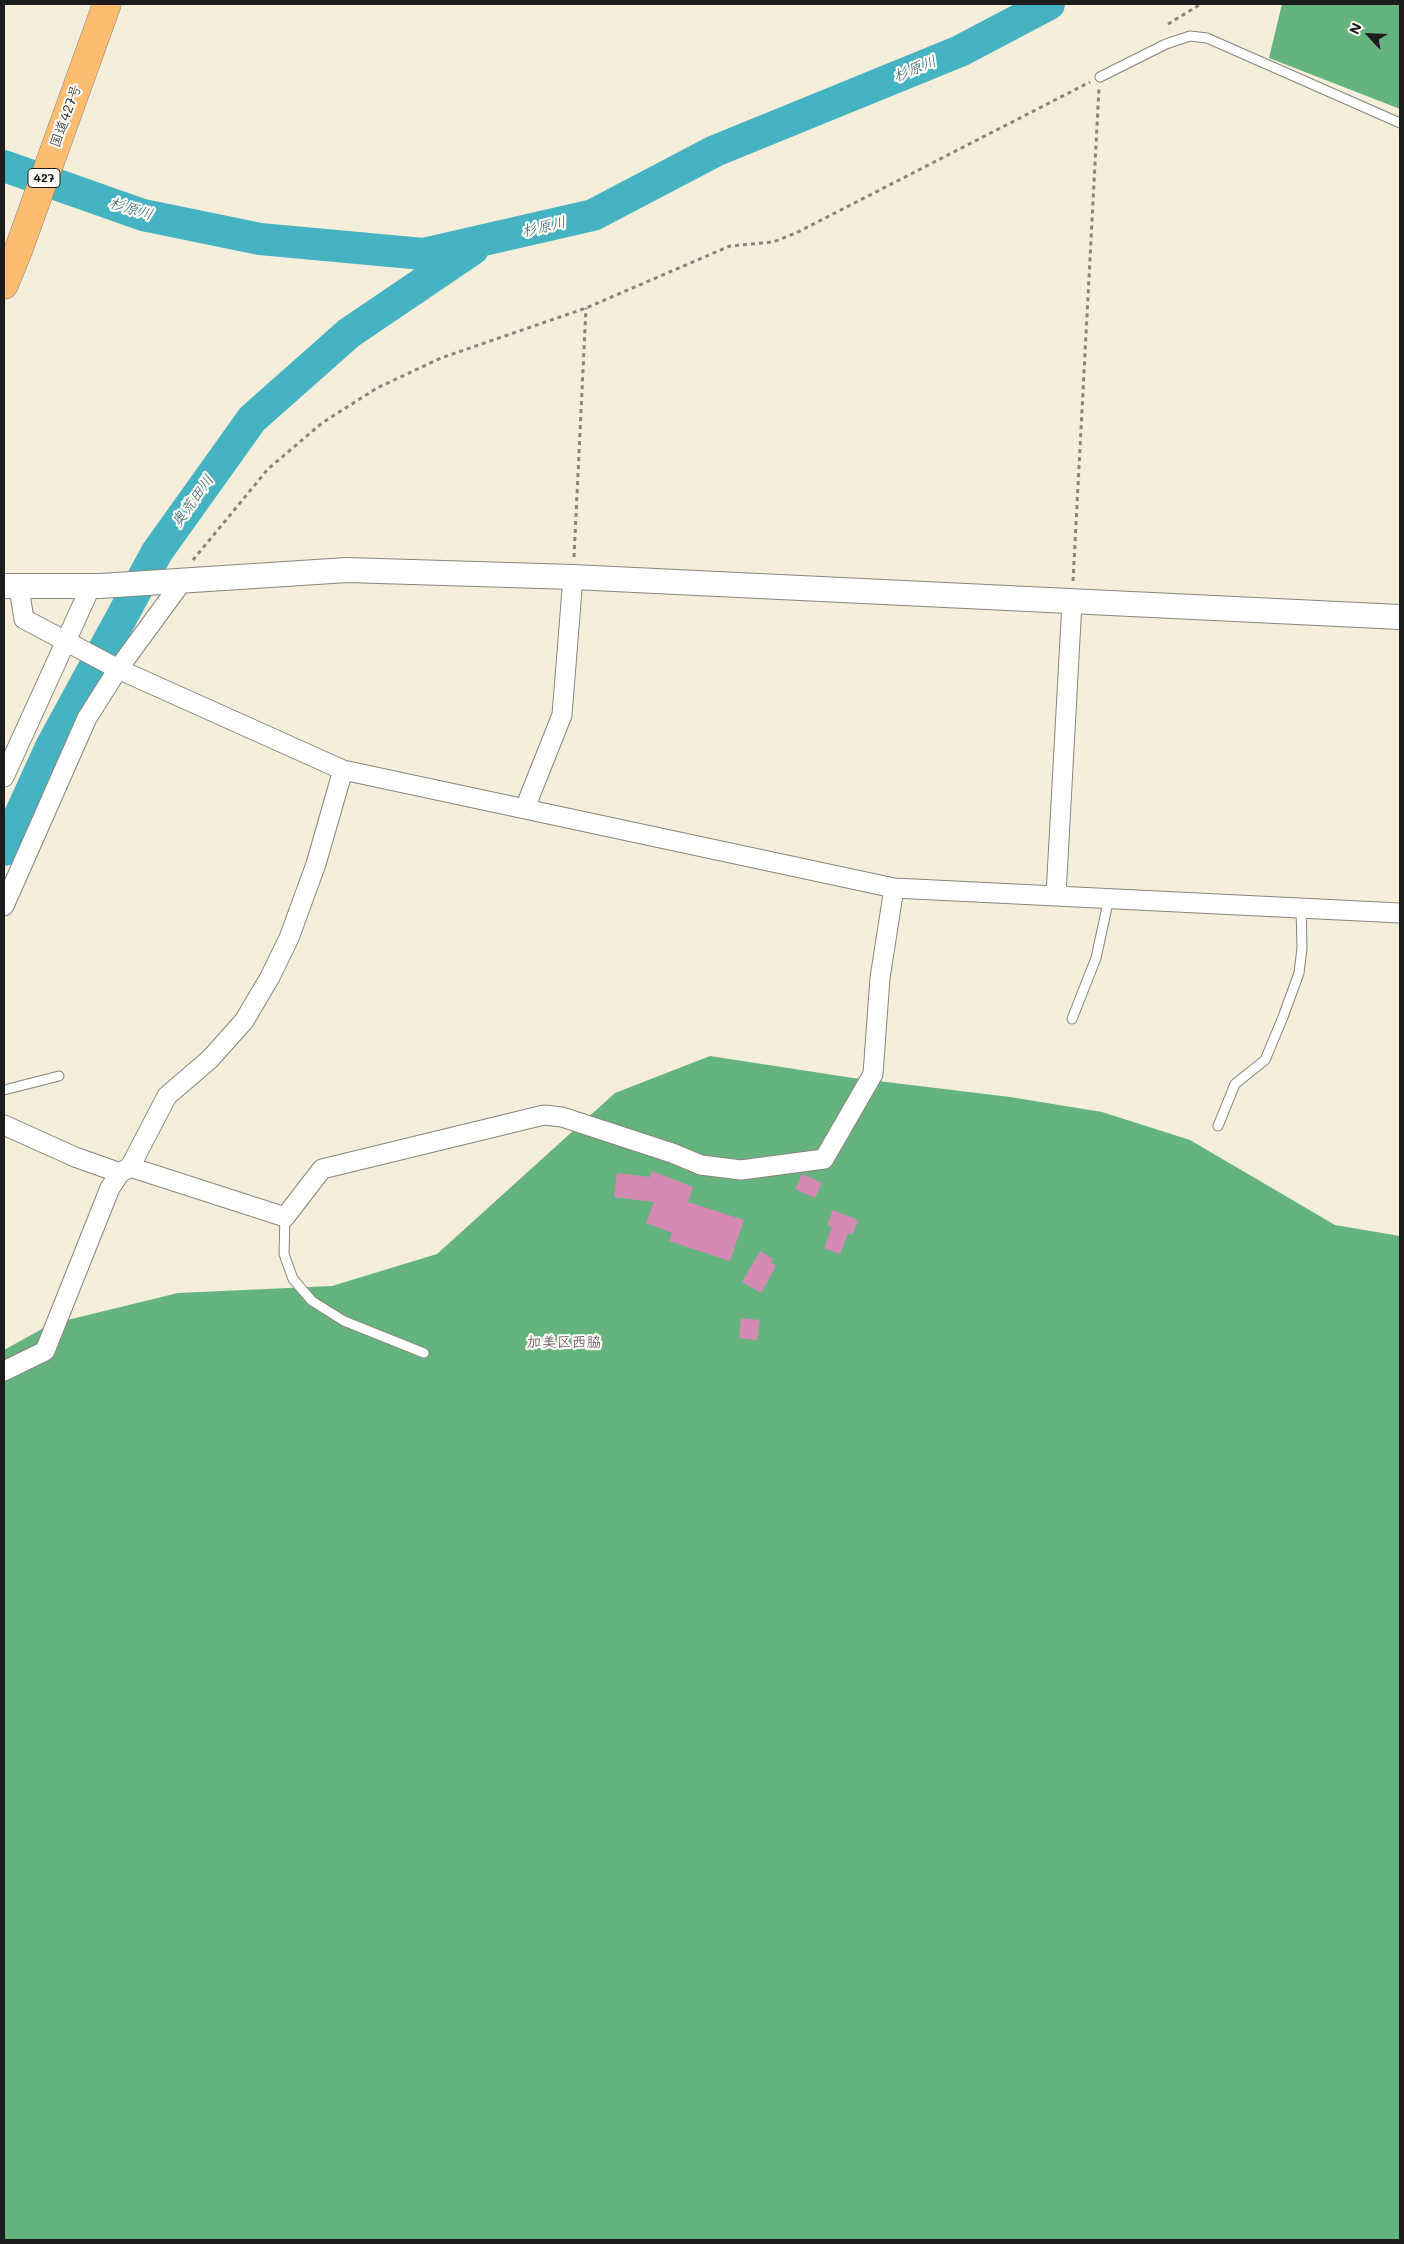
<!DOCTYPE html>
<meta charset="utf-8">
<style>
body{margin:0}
#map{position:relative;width:1404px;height:2244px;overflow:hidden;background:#f4eeda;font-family:Mali,sans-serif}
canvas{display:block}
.frame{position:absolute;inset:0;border:5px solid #1c1c1c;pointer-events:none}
.north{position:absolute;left:1344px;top:10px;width:50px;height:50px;-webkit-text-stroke:4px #fdfcf7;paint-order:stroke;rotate:295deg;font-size:14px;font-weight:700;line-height:20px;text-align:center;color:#1c1c1c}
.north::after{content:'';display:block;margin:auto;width:18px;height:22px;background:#1c1c1c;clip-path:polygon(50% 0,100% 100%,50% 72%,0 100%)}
</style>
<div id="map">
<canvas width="1404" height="2244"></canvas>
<div class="frame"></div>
<div class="north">N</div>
</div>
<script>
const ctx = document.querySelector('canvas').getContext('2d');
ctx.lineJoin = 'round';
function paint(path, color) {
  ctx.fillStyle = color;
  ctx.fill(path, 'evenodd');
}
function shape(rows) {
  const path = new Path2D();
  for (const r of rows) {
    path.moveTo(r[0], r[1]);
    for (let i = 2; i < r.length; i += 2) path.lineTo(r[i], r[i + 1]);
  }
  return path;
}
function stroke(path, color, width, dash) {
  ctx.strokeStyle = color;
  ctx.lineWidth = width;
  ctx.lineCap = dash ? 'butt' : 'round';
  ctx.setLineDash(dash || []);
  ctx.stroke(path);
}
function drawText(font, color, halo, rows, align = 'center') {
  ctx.font = font + ' Mali,"Klee One",sans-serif';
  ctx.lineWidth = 4.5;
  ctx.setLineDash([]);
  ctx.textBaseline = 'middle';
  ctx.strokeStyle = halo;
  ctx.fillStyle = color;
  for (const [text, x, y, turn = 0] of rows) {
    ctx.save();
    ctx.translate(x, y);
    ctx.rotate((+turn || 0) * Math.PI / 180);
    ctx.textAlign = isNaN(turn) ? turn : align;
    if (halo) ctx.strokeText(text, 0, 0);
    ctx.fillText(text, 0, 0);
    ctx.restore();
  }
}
const forest = shape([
 [1282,4,1400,4,1400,109,1269,58],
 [710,1056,853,1078,1010,1097,1102,1112,1190,1140,1335,1225,1400,1236,1400,2240,4,2240,4,1350,51,1324,178,1293,332,1286,437,1254,615,1093]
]);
const river = shape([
 [4,166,143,215,260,239,423,254,593,215,715,151,960,51,1049,4],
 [4,850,51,747,157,552,252,419,349,333,473,249]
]);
const building = shape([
 [652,1171,693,1187,688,1202,744,1220,730,1261,669,1241,672,1233,646,1223,654,1202,614,1197,617,1173,650,1177],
 [802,1174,822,1183,815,1198,795,1189],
 [833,1210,858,1220,852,1235,848,1233,840,1254,824,1248,832,1227,827,1225],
 [760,1251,773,1259,771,1262,776,1266,761,1293,742,1282],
 [741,1318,760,1320,757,1340,739,1338]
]);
const path = shape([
 [1168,24,1201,4],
 [574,557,586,308],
 [193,560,268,469,322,423,377,388,441,358,586,308,730,246,773,242,796,233,1090,82],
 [1073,581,1099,88]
]);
const service = shape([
 [1100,77,1166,44,1190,36,1207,38,1400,123],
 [1072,1019,1096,958,1109,898],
 [4,1090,59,1076],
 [1218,1126,1235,1084,1265,1060,1283,1017,1299,973,1302,948,1301,907],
 [285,1217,284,1254,293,1279,312,1301,344,1321,424,1353]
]);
const minor = shape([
 [19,588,24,619,118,669,343,770,894,888,1400,913],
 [4,777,91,586],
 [525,808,562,715,573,577],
 [1056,895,1072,602],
 [4,906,87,718,118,669,184,579],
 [4,1125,75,1157,120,1173],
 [130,1167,285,1217,322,1169,544,1115,562,1117,672,1153,701,1165,741,1170,824,1159,873,1074,880,978,894,888],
 [4,1371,45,1351,110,1188,120,1173,130,1167,167,1096,210,1059,244,1021,270,977,289,938,316,864,343,770]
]);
const tertiary = shape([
 [4,586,100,586,347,570,573,577,1400,617]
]);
const trunk = shape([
 [4,285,18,251,107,4]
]);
const shields = [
 [44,178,32]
];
const shieldNames = [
 ["427",44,178]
];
const streetNames = [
 ["国道427号",66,116,-70]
];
const waterNames = [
 ["杉原川",915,69,-22],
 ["杉原川",131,209,17],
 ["杉原川",544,227,-13],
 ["奥荒田川",193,501,-54]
];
const neighbourhoodNames = [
 ["加美区西脇",564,1342]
];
paint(forest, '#65b480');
stroke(river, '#46b3c3', 32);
paint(building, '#d48ab3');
stroke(service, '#88857b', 11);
stroke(minor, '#88857b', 21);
stroke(tertiary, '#88857b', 26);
stroke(trunk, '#88857b', 29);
stroke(path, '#88857b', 3, [4, 4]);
stroke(service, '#fff', 9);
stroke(minor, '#fff', 19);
stroke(tertiary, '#fff', 24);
stroke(trunk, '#febc71', 28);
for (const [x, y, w] of shields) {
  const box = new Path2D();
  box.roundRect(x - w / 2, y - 9.5, w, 19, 4);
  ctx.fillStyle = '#fdfcf7';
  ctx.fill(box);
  stroke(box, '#1c1c1c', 1);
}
drawText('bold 12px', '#1c1c1c', null, shieldNames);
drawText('14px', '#1c1c1c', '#fdfcf7', streetNames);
drawText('italic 15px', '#2f6067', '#fdfcf7', waterNames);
drawText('15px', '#5c4251', '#fdfcf7', neighbourhoodNames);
</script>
